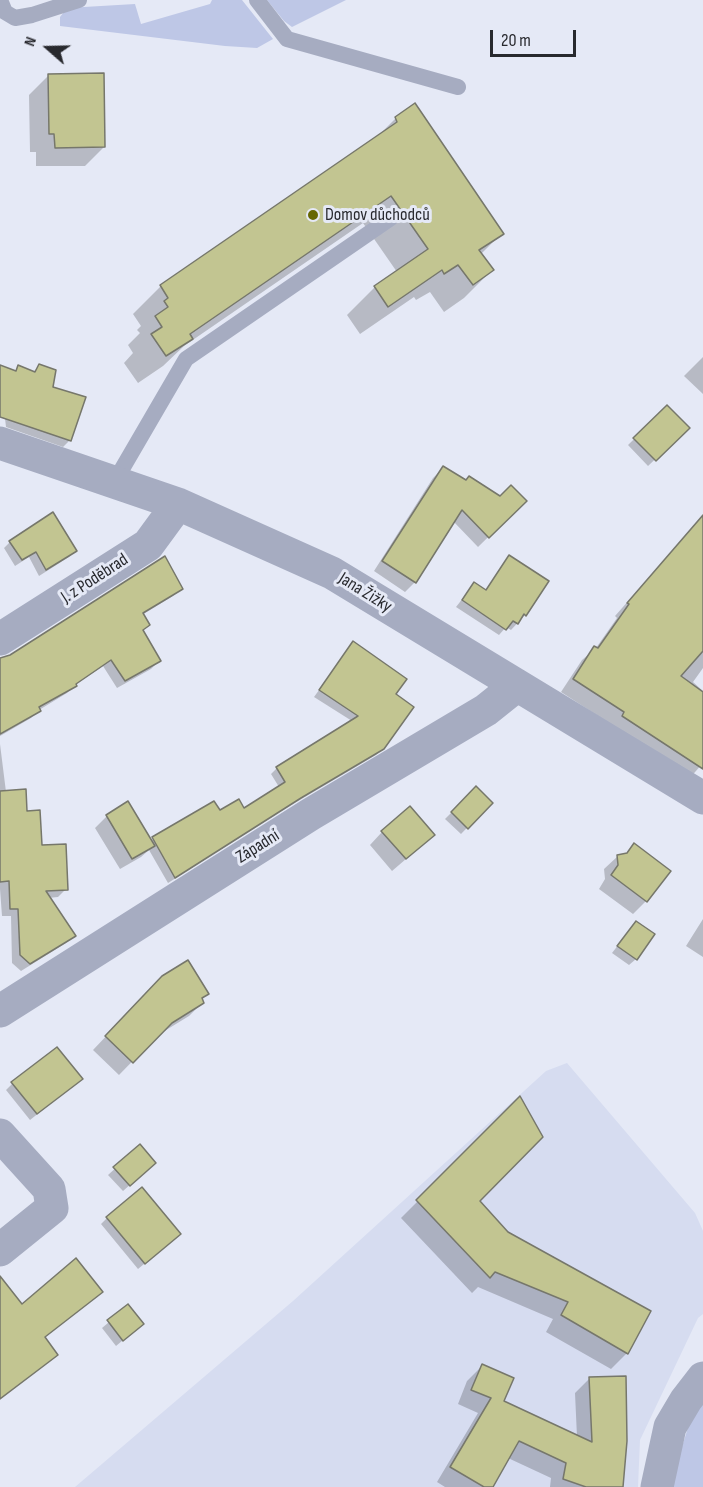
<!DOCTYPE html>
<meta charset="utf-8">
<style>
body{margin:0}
#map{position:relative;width:703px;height:1487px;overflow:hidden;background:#e5e9f6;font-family:"Sofia Sans Condensed",sans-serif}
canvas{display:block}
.north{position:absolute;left:18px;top:18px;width:60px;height:60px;-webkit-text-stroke:4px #e5e9f6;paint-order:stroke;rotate:290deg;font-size:16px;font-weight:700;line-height:24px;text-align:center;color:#28292e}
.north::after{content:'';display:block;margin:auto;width:21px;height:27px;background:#28292e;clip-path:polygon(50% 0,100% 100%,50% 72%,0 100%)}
.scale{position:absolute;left:490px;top:30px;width:86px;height:27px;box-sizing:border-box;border:3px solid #28292e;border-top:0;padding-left:8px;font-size:18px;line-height:21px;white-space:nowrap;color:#28292e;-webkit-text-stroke:4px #e5e9f6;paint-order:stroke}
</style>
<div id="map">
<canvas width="703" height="1487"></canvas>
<div class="north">N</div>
<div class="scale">20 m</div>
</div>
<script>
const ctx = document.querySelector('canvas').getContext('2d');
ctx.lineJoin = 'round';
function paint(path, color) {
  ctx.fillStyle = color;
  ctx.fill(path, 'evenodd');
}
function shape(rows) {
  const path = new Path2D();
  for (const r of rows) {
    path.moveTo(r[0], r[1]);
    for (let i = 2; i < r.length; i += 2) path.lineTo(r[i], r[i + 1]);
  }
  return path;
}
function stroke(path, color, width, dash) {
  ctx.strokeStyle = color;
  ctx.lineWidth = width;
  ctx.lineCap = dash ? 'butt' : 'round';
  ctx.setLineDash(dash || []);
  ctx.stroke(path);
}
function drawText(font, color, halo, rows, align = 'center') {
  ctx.font = font + ' "Sofia Sans Condensed",sans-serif';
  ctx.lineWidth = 6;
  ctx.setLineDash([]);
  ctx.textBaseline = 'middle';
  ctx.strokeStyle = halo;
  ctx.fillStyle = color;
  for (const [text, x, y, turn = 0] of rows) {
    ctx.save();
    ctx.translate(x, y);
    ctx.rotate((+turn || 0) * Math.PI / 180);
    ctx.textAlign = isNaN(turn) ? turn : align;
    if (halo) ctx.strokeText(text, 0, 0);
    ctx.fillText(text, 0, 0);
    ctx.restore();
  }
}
const built = shape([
 [567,1063,695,1213,703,1231,703,1314,698,1318,640,1440,638,1487,75,1487,293,1301,546,1071]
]);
const green = shape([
 [212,0,242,0,273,39,257,48,225,46,60,26,60,17,67,8,135,4,141,24,210,4],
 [267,0,346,0,292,27,284,21],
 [703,1397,703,1487,673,1487,678,1459,694,1409]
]);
const shadow = shape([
 [48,76,104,147,85,166,36,166,36,152,30,152,29,95],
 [396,118,502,233,481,254,492,270,464,298,444,312,430,292,416,300,414,297,360,334,347,315,375,287,397,272,363,223,184,346,163,366,138,383,124,363,133,353,128,345,140,333,137,330,141,326,133,314,161,286,376,138],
 [703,357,703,394,684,376],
 [39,366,52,388,70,440,63,447,6,427,0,375,14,372,19,367,32,373],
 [667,407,688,428,648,466,628,445],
 [443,468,500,497,525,501,478,547,453,521,415,582,405,592,374,571,433,478],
 [698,522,703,527,703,668,693,682,703,691,703,763,688,780,612,725,561,692,582,660,596,648,617,618,615,616],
 [10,542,75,551,69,557,39,576,29,557,15,566,4,548],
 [509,557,525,615,511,630,506,627,499,635,456,607,474,584,485,591],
 [181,588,173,596,142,615,142,631,159,661,151,669,117,688,103,666,75,685,67,693,39,710,31,718,0,736,0,660],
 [353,643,394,694,383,748,376,755,293,804,168,883,149,850,141,857,120,869,95,828,107,816,150,841,213,803,220,812,244,810,279,787,271,774,277,768,352,721,314,697],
 [0,744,6,792,26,812,41,846,66,889,58,897,48,898,74,935,66,943,21,971,12,963,11,916,2,916,0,889],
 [476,788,491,803,461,834,445,819],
 [382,832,420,847,392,871,370,845],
 [634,845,646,901,633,914,599,889,605,879,604,869,618,856,625,855],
 [703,919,703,957,686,946],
 [636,922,636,959,629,965,612,953],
 [149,991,207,993,201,1000,202,1003,189,1016,158,1035,119,1075,93,1050],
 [12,1084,74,1085,30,1120,6,1090],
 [520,1099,478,1201,507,1233,627,1353,611,1369,546,1332,553,1319,478,1287,472,1293,401,1218],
 [140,1146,148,1169,123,1191,108,1175],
 [107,1218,173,1240,138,1269,101,1224],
 [128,1306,135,1330,116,1346,102,1328],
 [482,1366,502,1402,577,1437,575,1393,590,1378,622,1487,550,1487,551,1478,508,1458,492,1487,445,1487,437,1482,478,1413,458,1404,467,1381]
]);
const building = shape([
 [104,73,105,147,55,148,54,134,49,134,48,74,104,73],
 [415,103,504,234,479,250,494,270,473,285,458,265,444,274,442,270,388,307,374,286,428,249,391,196,190,334,193,339,166,356,151,334,162,327,155,316,168,307,164,301,168,298,160,285,397,122,395,117,415,103],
 [39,364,56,370,53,387,86,397,71,441,0,417,0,365,16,371,18,365,35,372,39,364],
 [667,405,690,428,656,461,633,438,667,405],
 [443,466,466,480,469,476,500,496,511,485,527,501,489,538,462,510,416,583,382,561,443,466],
 [53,512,77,551,46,570,36,552,22,560,9,541,53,512],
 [703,515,703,651,681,676,703,692,703,769,622,716,624,712,573,679,594,646,598,648,629,604,627,603,703,515],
 [509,555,549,581,526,616,524,614,518,624,513,621,506,630,462,600,474,582,486,590,509,555],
 [165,556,183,589,143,613,150,625,143,630,161,661,125,681,111,660,76,684,77,686,39,707,41,711,0,734,0,658,10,655,165,556],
 [353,641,407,679,396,694,414,707,384,749,301,798,175,878,152,837,214,801,220,810,239,799,244,808,285,782,276,767,358,716,319,690,353,641],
 [476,786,493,803,468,829,451,812,476,786],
 [26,789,27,811,40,810,42,845,66,844,68,890,46,891,76,936,30,964,20,955,18,909,10,909,9,881,0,882,0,791,26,789],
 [128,801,155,846,132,859,106,815,128,801],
 [410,806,435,835,406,859,381,831,410,806],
 [634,843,671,871,647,902,611,875,618,865,617,855,627,853,634,843],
 [636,921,655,934,637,960,617,946,636,921],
 [188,960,209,994,202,998,204,1003,172,1023,133,1063,105,1036,162,976,188,960],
 [57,1047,83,1079,37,1114,11,1082,57,1047],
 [520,1096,543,1137,480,1201,508,1232,651,1311,628,1354,561,1315,568,1302,495,1272,490,1278,416,1200,520,1096],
 [140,1144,156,1163,130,1186,113,1167,140,1144],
 [142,1187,181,1234,145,1264,106,1217,142,1187],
 [76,1258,103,1292,45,1337,58,1355,0,1399,0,1276,22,1304,76,1258],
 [128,1304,144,1324,123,1341,107,1320,128,1304],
 [482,1364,514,1378,504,1401,592,1442,589,1377,626,1376,627,1441,623,1487,586,1487,563,1479,566,1463,519,1441,493,1487,484,1487,450,1467,491,1398,471,1390,482,1364]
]);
const lane = shape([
 [0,0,5,12,15,18,32,15,79,0],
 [257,0,287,39,458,87],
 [115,481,186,359,391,218]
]);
const street = shape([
 [0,443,178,504,332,573,703,798],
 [0,639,148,545,178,504],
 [0,1011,311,814,486,710,516,686],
 [0,1135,49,1189,52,1208,0,1250],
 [657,1487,670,1427,686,1400,703,1378]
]);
const markers = [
 [313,215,6,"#666703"]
];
const poiNames = [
 ["Domov důchodců",325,215]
];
const streetNames = [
 ["J. z Poděbrad",95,579,-33],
 ["Jana Žižky",365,593,32],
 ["Západní",258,847,-32]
];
paint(built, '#d6dcf0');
paint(green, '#bec7e6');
paint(shadow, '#0003');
paint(building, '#c2c591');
stroke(building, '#76776b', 1.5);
stroke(lane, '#a6acc1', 16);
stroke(street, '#a6acc1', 33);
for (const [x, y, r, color] of markers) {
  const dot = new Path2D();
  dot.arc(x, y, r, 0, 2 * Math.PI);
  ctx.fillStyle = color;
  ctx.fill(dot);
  stroke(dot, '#e5e9f6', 2);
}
drawText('18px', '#28292e', '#e5e9f6', poiNames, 'left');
drawText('18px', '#28292e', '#e5e9f6', streetNames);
</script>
